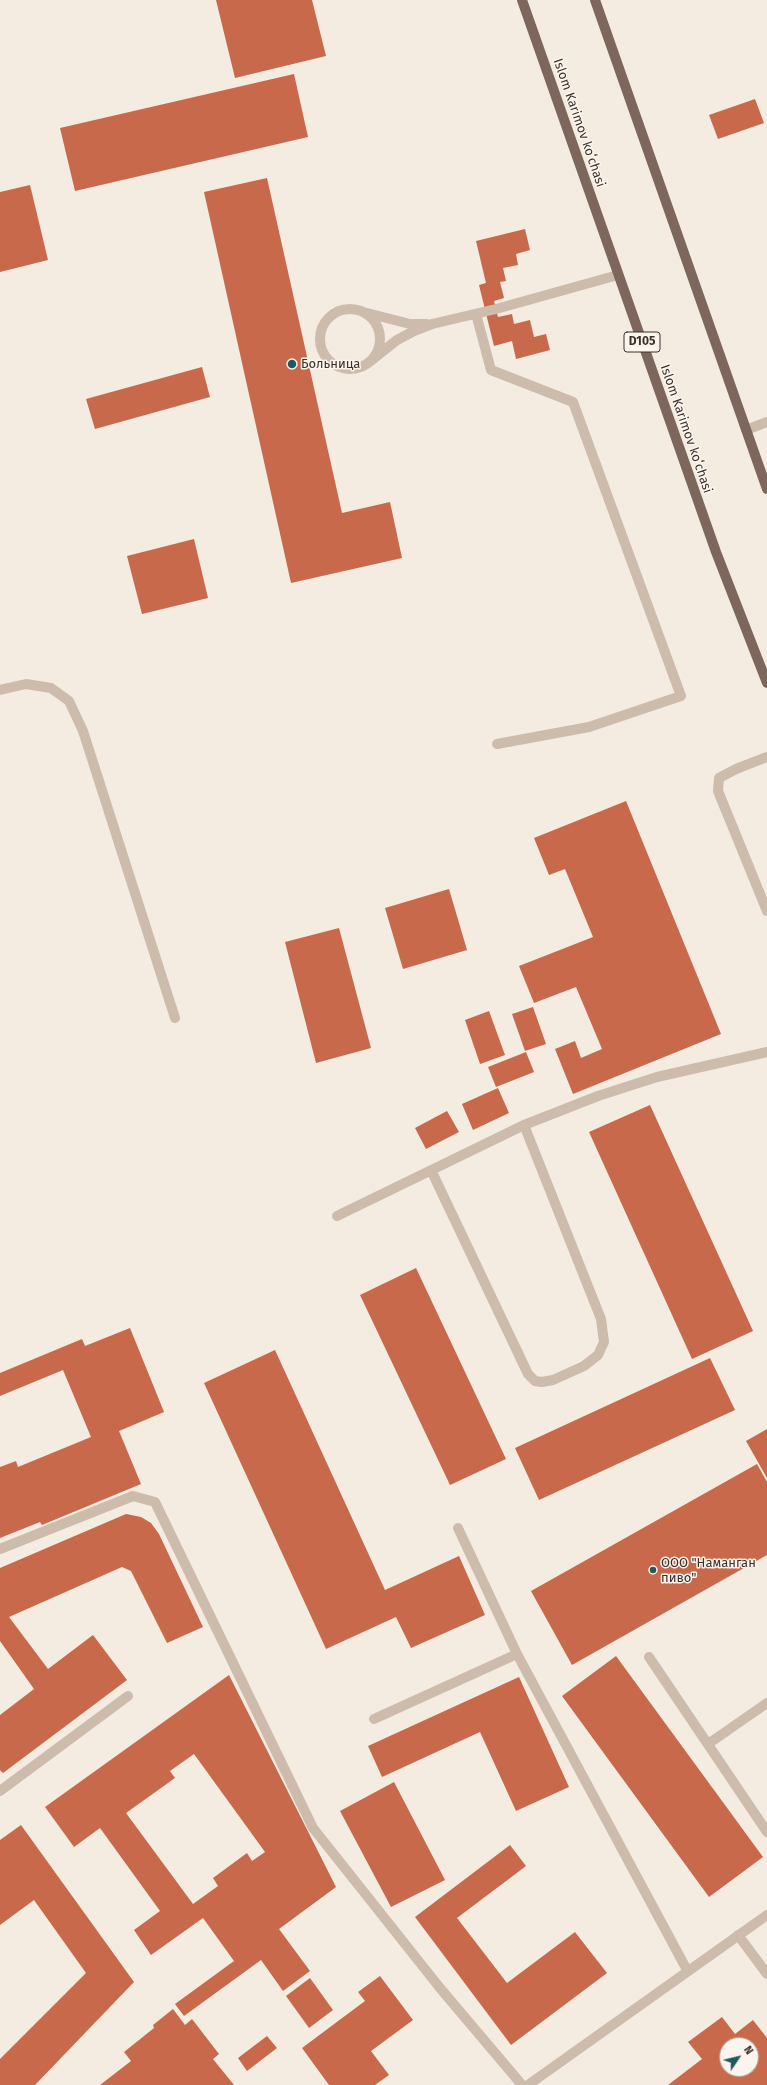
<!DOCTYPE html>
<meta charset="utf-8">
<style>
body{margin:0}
#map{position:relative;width:767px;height:2085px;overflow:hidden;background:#f4ebe1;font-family:"Fira Sans",sans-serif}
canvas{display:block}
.north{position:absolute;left:719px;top:2037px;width:40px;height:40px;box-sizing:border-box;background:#fbf5ee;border:1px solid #aea6a0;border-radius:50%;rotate:55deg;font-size:11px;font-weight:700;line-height:16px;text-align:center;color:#3b302b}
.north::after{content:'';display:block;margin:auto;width:14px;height:18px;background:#1f5a5e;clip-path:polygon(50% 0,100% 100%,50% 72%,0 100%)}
</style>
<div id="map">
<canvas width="767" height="2085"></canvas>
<div class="north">N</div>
</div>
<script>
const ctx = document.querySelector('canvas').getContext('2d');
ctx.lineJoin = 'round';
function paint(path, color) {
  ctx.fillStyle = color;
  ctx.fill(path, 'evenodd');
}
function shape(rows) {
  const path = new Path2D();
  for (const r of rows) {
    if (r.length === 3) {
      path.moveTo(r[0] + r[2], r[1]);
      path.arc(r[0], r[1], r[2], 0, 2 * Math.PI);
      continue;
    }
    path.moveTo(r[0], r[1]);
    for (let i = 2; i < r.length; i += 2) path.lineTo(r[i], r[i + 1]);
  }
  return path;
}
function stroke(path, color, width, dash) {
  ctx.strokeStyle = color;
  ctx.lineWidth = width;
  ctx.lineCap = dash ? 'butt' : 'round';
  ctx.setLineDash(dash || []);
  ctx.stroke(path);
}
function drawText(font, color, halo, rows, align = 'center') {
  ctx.font = font + ' "Fira Sans",sans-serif';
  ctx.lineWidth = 3;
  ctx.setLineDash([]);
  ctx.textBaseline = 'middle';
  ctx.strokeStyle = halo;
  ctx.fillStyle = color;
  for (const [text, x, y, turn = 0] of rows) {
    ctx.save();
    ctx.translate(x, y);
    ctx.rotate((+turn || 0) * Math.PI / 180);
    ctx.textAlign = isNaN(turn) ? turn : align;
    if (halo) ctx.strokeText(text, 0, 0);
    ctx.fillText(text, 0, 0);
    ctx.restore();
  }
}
const building = shape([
 [216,0,312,0,326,56,235,78],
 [294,74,308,137,75,191,60,128],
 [755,99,764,123,718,139,709,115],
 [267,178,342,513,390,502,402,558,291,583,204,192],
 [30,185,48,260,0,272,0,192],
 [525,229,530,250,516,254,518,265,503,268,506,281,500,282,504,298,494,301,498,317,512,314,514,324,530,320,534,337,546,334,550,350,516,359,512,341,494,346,479,285,486,283,476,241],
 [202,367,210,397,95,429,86,399],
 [194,539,208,598,142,614,127,556],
 [626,801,721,1034,573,1094,555,1049,575,1041,581,1058,602,1049,576,987,534,1003,519,966,593,937,565,869,549,875,534,838],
 [449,889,467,950,403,969,385,908],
 [339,928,371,1048,316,1063,285,942],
 [533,1007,546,1044,525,1051,512,1014],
 [489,1011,505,1055,480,1064,465,1020],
 [526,1052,534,1072,496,1087,488,1067],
 [498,1088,509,1113,473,1130,462,1104],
 [650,1105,753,1331,692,1359,589,1132],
 [447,1111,459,1132,426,1149,415,1128],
 [416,1268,506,1459,450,1485,360,1295],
 [130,1328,164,1412,119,1431,141,1484,42,1525,40,1522,0,1538,0,1467,16,1461,18,1467,91,1437,63,1370,0,1396,0,1373,82,1339,85,1346],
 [275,1350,385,1590,459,1556,485,1615,411,1648,396,1617,326,1649,204,1383],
 [710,1358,735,1410,539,1500,515,1448],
 [767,1429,767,1478,746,1441],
 [757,1464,767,1482,767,1555,572,1665,531,1591],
 [126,1514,141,1517,151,1523,159,1534,203,1627,167,1643,131,1571,122,1567,9,1617,48,1669,93,1635,127,1680,3,1773,0,1770,0,1715,34,1689,0,1641,0,1568],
 [616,1656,763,1857,709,1897,562,1696],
 [229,1675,336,1887,279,1929,310,1971,283,1991,261,1960,184,2016,175,2004,234,1961,203,1918,151,1955,134,1930,160,1911,100,1828,74,1847,45,1807],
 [194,1754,265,1852,252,1861,247,1853,213,1878,218,1886,193,1904,126,1813,175,1778,170,1771],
 [519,1677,569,1787,516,1811,480,1732,382,1777,368,1746],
 [394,1782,445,1880,391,1907,340,1811],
 [21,1825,134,1982,35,2085,0,2085,0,2059,86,1973,34,1900,0,1925,0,1840],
 [510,1845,526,1866,457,1918,507,1983,575,1932,607,1973,511,2045,415,1917],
 [380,1976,413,2020,371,2051,389,2075,375,2085,329,2085,302,2048,365,2001,358,1992],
 [310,1978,333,2010,309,2028,286,1996],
 [173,2009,185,2025,192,2019,219,2054,213,2059,234,2085,100,2085,131,2061,124,2052,154,2028,153,2025],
 [722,2017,735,2034,753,2020,767,2038,767,2085,668,2085,702,2059,688,2042],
 [727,2045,751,2045,751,2069,727,2069],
 [267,2036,277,2048,247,2071,238,2058]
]);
const service = shape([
 [350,339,30],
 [367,313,410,324,426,324],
 [476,314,491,370,573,402,681,696,589,727,497,744],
 [368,363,397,340,414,331,432,324,496,309,618,275],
 [746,430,767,422],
 [0,690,26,684,51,688,69,701,83,731,175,1018],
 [767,757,736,769,719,778,718,791,767,911],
 [431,1170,528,1374,535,1381,542,1382,553,1380,584,1366,598,1355,604,1342,601,1319,524,1125],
 [337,1216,524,1125,598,1096,657,1077,767,1052],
 [458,1528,517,1654],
 [649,1657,767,1832],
 [374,1719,517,1654,687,1970],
 [708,1744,767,1703],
 [738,1935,767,1974]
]);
const minor = shape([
 [0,1549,133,1496,155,1502,313,1828,440,1988,522,2085],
 [0,1791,128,1696],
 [528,2085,767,1915]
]);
const primary = shape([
 [522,0,716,552,767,683],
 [595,0,767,489]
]);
const markers = [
 [292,364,5,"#1f5a5e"],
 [653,1570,4,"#1f5a5e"]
];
const shields = [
 [642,342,36]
];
const shieldNames = [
 ["D105",642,342]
];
const streetNames = [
 ["Islom Karimov koʻchasi",579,123,71],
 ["Islom Karimov koʻchasi",686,429,71]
];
const poiNames = [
 ["Больница",301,364],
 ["ООО \"Наманган",661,1563],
 ["пиво\"",661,1578]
];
paint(building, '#c8694b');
stroke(service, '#cdbbac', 10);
stroke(minor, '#cdbbac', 10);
stroke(primary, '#7d675c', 10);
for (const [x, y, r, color] of markers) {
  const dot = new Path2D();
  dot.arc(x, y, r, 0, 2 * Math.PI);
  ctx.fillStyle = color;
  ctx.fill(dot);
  stroke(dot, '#fbf5ee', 1.5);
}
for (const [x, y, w] of shields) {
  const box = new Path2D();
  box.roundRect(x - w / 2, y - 10, w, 20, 3);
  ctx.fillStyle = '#fbf5ee';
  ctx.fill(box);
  stroke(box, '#3b302b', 1);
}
drawText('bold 12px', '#3b302b', null, shieldNames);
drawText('13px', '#3b302b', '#fbf5ee', streetNames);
drawText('13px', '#3b302b', '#fbf5ee', poiNames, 'left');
</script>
